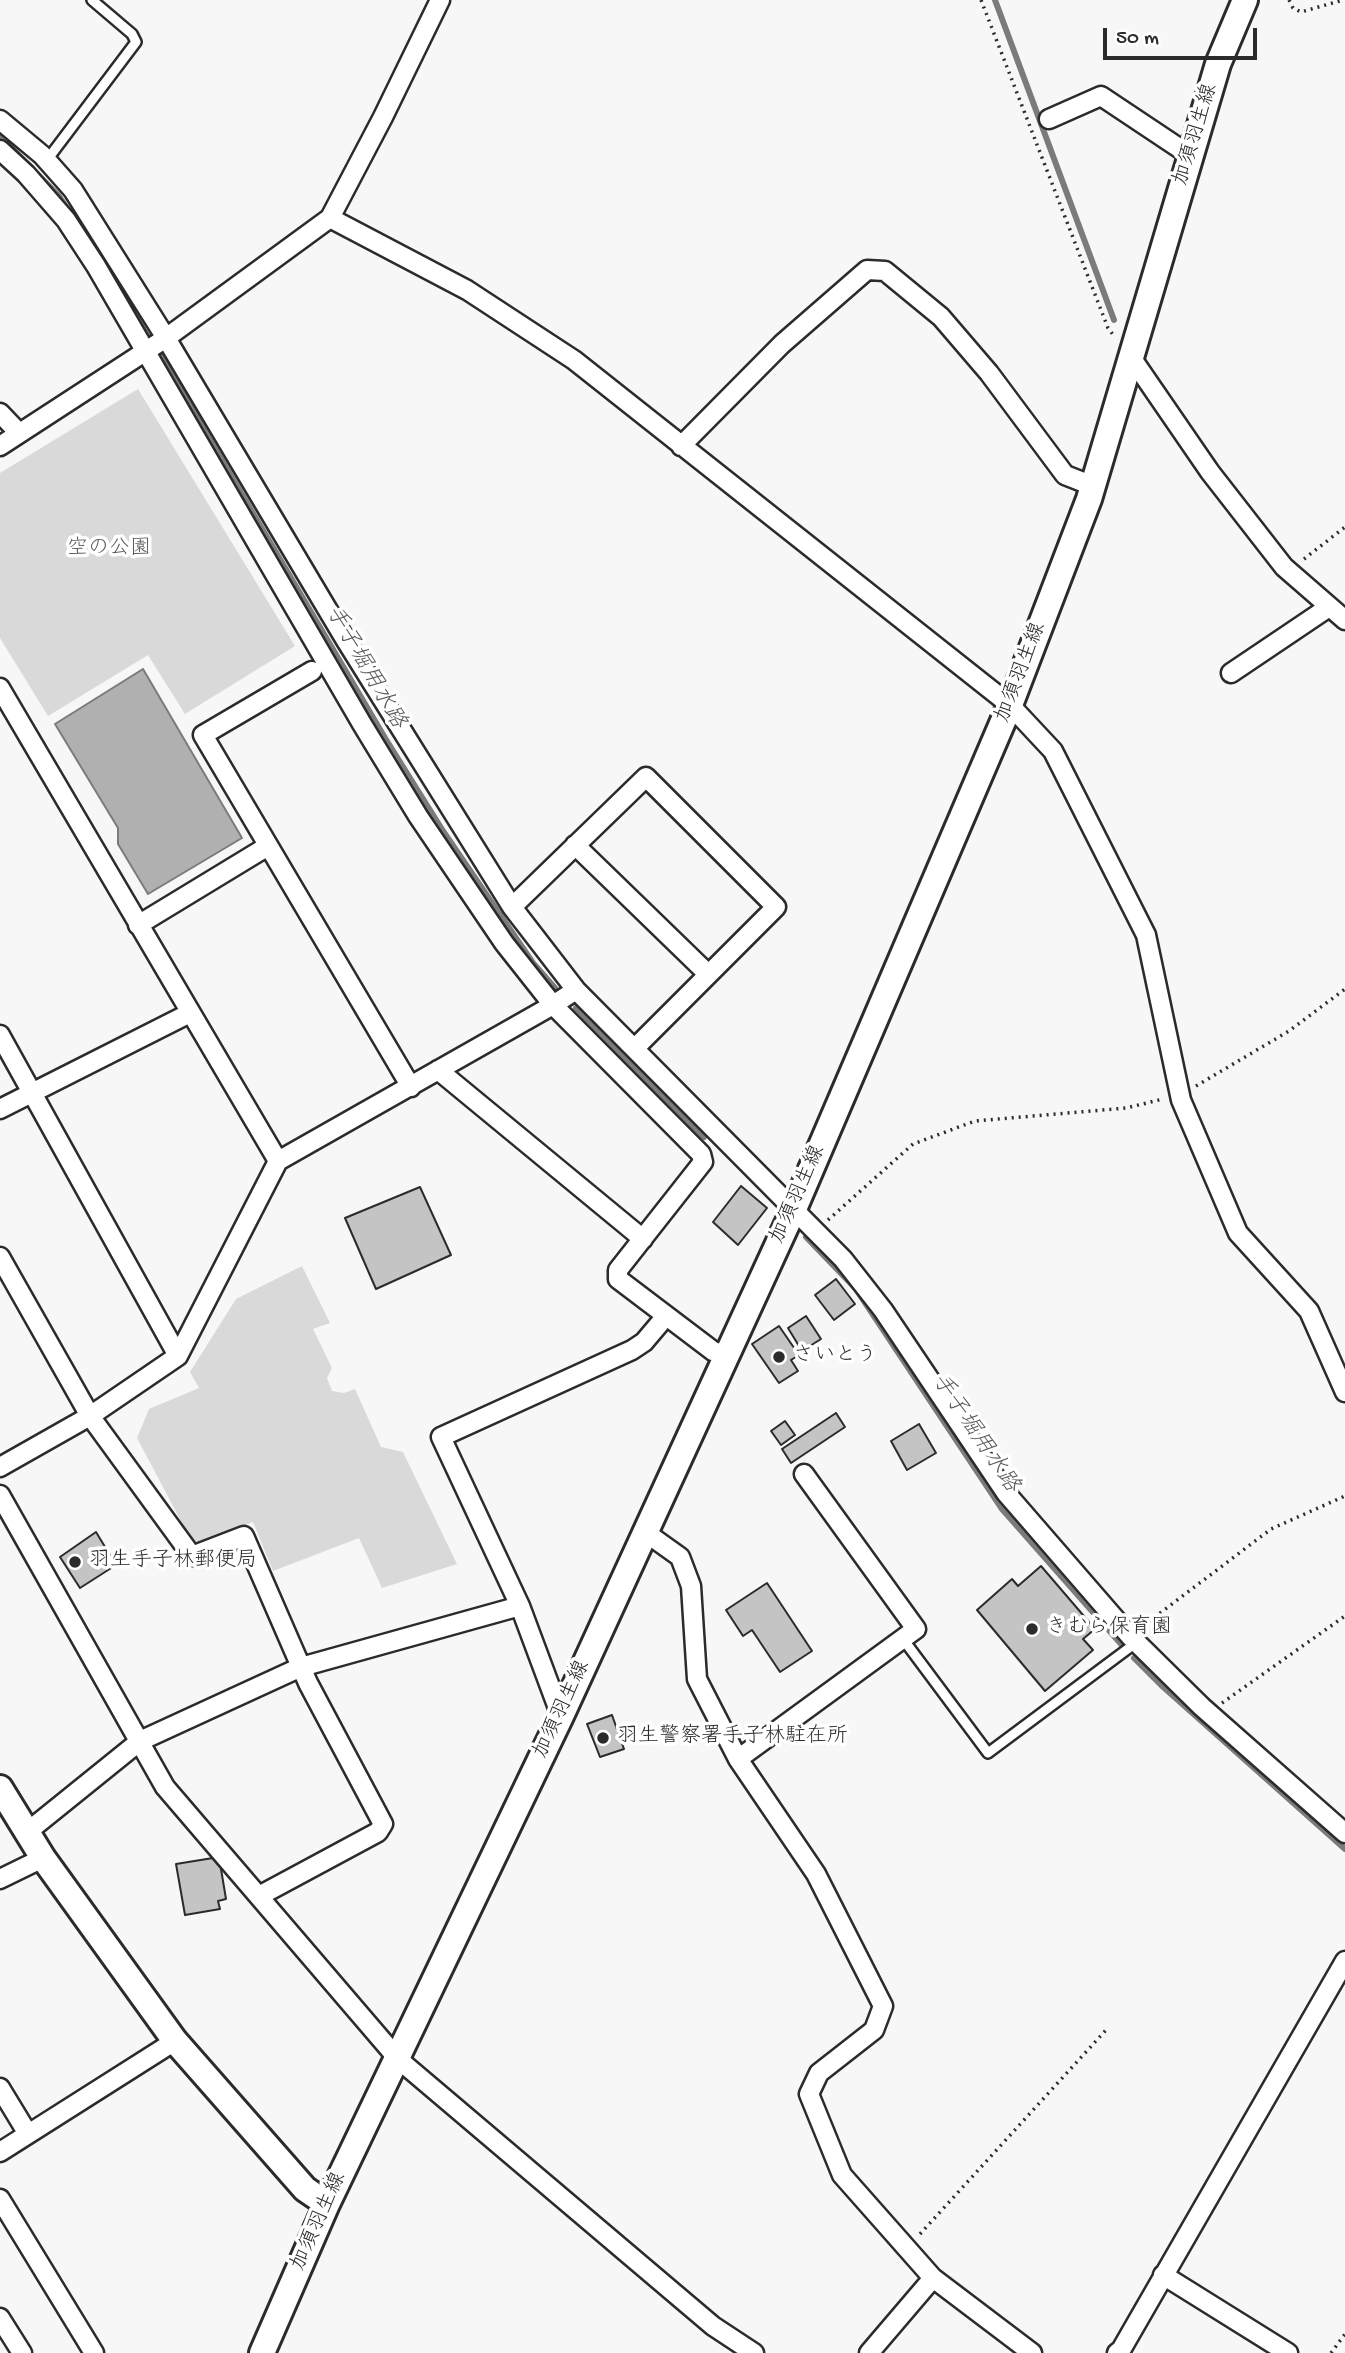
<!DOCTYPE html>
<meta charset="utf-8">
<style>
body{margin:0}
#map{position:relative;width:1345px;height:2353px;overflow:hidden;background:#f7f7f7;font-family:"Gochi Hand",sans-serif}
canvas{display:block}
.scale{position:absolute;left:1103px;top:28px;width:154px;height:32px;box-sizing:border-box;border:4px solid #2b2b2b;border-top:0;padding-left:9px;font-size:21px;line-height:24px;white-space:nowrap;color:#2b2b2b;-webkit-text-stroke:5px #fff;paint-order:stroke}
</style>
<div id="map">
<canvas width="1345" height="2353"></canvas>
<div class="scale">50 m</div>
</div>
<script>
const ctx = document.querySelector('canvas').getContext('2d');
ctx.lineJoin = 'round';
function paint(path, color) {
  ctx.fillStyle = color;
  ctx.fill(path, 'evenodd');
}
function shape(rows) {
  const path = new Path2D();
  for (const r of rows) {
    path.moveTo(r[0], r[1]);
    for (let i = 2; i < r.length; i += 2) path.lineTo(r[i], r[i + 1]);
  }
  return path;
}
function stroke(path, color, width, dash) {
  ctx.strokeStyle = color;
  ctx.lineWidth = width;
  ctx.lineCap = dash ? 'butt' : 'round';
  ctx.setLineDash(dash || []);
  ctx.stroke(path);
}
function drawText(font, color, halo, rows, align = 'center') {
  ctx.font = font + ' "Gochi Hand","Klee One",sans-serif';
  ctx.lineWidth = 7;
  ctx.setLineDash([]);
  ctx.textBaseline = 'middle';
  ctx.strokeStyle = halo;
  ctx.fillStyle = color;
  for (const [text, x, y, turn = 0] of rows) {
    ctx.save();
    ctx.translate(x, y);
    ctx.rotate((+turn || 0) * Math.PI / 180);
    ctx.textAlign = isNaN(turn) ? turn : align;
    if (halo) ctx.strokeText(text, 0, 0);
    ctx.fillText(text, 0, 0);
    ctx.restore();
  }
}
const green = shape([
 [138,389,295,646,185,714,148,655,48,716,0,638,0,473],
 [302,1266,330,1323,313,1329,332,1368,327,1378,332,1391,344,1393,355,1389,381,1447,403,1452,457,1564,382,1588,359,1538,273,1571,253,1522,199,1542,191,1540,137,1438,149,1409,199,1388,190,1372,236,1299]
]);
const water = shape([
 [143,669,242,838,148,894,118,844,118,828,55,724,143,669]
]);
const stream = shape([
 [995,0,1114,320],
 [0,136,58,195,97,252],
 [119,288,147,335],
 [160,355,385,738,443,831,533,963,555,988],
 [576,1008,704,1137],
 [806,1237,856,1289,1002,1509,1121,1644],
 [1134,1658,1161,1685,1345,1849]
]);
const building = shape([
 [741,1186,767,1208,738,1245,713,1222,741,1186],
 [420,1187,451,1255,376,1289,345,1218,420,1187],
 [836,1279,855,1304,834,1320,815,1295,836,1279],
 [806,1316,821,1339,802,1351,788,1328,806,1316],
 [779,1326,799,1355,791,1360,798,1371,779,1383,752,1344,779,1326],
 [836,1413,845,1427,791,1463,782,1449,836,1413],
 [785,1421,795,1435,781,1445,771,1431,785,1421],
 [919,1424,936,1453,907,1470,891,1441,919,1424],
 [96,1532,116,1565,80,1588,60,1557,96,1532],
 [1041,1566,1095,1629,1083,1639,1093,1650,1045,1691,977,1610,1012,1579,1018,1586,1041,1566],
 [767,1583,812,1651,780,1672,752,1630,743,1636,726,1610,767,1583],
 [612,1715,624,1749,600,1757,587,1724,612,1715],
 [219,1857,226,1899,218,1901,220,1909,185,1915,176,1864,219,1857]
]);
const path = shape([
 [981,0,1108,328,1114,336],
 [1289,0,1293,8,1301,12,1343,0],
 [1304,559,1345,527],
 [1196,1086,1289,1031,1345,989],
 [828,1220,913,1144,975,1121,1126,1108,1163,1099],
 [1143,1626,1271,1529,1345,1496],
 [1222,1703,1345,1616],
 [920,2234,1106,2030],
 [1331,2353,1345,2334]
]);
const lane = shape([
 [47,160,136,42,132,34,92,0],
 [903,1639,988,1753,1137,1642]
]);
const street = shape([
 [1049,119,1101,96,1191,156],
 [0,120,42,155,73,190,166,338,345,639,512,907,576,990,843,1259,883,1310,1006,1493,1130,1636,1202,1707,1345,1833],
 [0,150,26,174,66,220,96,266,362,724,418,816,504,943,553,1005,701,1154,703,1162,618,1270,618,1279,713,1351,726,1356],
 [330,218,383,117,440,0],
 [1131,357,1210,472,1284,567,1345,620],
 [0,413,19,433],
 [0,446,166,338,330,218,467,290,574,360,1010,705,1053,751,1146,935,1181,1100,1238,1233,1309,1311,1345,1392],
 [681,446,782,344,867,270,885,271,941,317,989,373,1065,475,1093,486],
 [312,671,203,735,411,1087],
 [1231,673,1329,607],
 [0,688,278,1161],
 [575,845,708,974],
 [512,907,646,777,776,907,635,1048],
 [138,925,268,846],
 [0,1035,178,1356],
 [438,1070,643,1239],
 [0,1109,190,1013],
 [0,1257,90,1416,192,1556,244,1536,308,1683,383,1824,378,1832,259,1896],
 [0,1467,90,1416,178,1356,278,1161,553,1005,576,990],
 [0,1495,165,1787,398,2059,713,2326,754,2353],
 [645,1532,680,1557,691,1586,697,1679,738,1759,816,1874,883,2006,874,2030,819,2073,809,2094,842,2175,933,2278],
 [520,1606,441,1437,632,1350,644,1342,666,1316],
 [738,1759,916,1629,804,1474],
 [26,1833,140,1741,301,1667,520,1606,561,1716],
 [0,1879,43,1858],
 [0,2088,28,2134],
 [0,2152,175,2041],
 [0,2199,94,2353],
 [1163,2275,1288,2353],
 [0,2318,22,2353],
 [869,2353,933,2278,1032,2353],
 [1117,2353,1121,2350,1345,1961]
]);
const secondary = shape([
 [0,1788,43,1858,175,2041,305,2189,327,2204],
 [262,2353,327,2204,561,1716,794,1209,1010,705,1089,499,1218,64,1245,0]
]);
const markers = [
 [779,1357,7,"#2b2b2b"],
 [75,1562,7,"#2b2b2b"],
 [1032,1629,7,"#2b2b2b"],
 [603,1738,7,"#2b2b2b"]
];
const streetNames = [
 ["加須羽生線",1197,135,-73],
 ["加須羽生線",1022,673,-69],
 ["加須羽生線",799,1195,-66],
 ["加須羽生線",563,1710,-65],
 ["加須羽生線",320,2222,-66]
];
const parkNames = [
 ["空の公園",109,550]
];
const poiNames = [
 ["さいとう",793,1357],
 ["羽生手子林郵便局",89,1562],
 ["きむら保育園",1046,1629],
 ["羽生警察署手子林駐在所",617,1738]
];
const waterNames = [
 ["手子堀用水路",364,668,60],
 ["手子堀用水路",974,1434,56]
];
paint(green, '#d9d9d9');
paint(water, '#b0b0b0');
stroke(water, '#7b7b7b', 2);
stroke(stream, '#7b7b7b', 6);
paint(building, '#c4c4c4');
stroke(building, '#2b2b2b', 2);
stroke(lane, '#2b2b2b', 14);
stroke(street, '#2b2b2b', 23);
stroke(secondary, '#2b2b2b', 30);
stroke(path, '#2b2b2b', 3.5, [2, 5]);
stroke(lane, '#fff', 9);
stroke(street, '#fff', 18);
stroke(secondary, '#fff', 24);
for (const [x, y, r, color] of markers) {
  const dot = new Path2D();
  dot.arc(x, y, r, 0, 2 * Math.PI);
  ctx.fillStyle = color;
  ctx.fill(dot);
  stroke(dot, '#fff', 2.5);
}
drawText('21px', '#2b2b2b', '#fff', streetNames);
drawText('21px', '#565656', '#fff', parkNames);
drawText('21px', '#2b2b2b', '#fff', poiNames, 'left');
drawText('italic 23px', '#5a5a5a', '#fff', waterNames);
</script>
